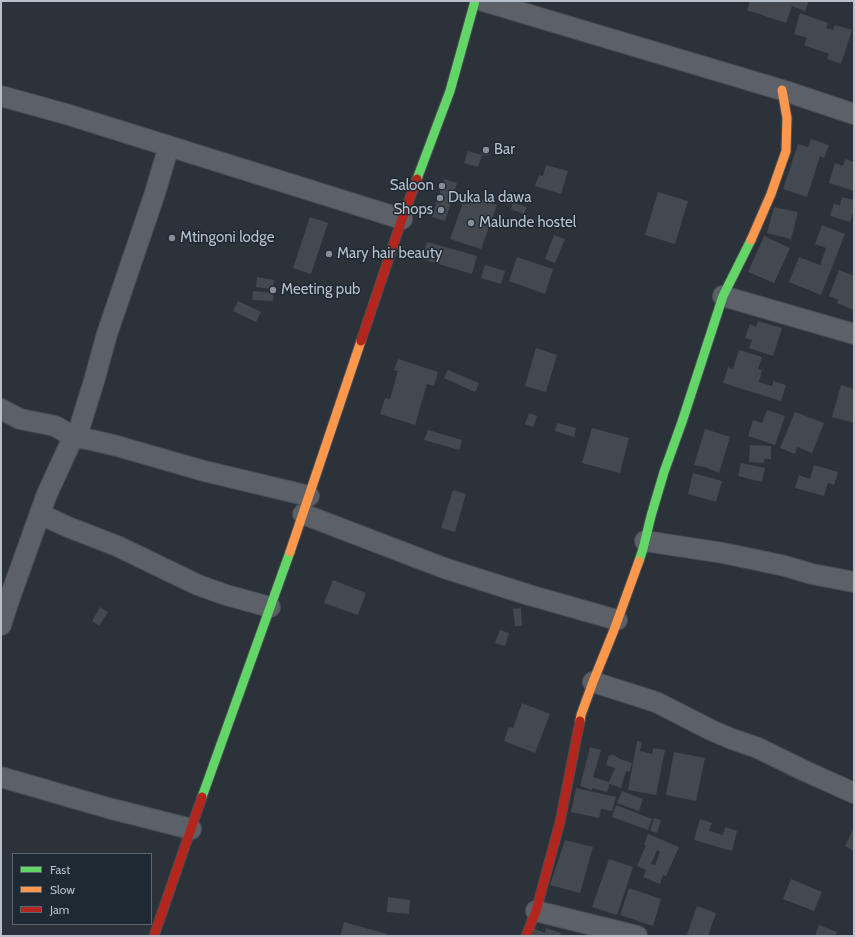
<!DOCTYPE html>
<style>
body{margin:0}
#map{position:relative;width:855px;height:937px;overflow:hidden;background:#2c3239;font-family:Cabin,sans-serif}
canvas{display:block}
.frame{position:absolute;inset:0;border:2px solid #b7bfc9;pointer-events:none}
.legend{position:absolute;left:12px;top:853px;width:140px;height:72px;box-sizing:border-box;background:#1f2934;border:1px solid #5c6570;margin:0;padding:5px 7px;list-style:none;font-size:12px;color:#b7bfc9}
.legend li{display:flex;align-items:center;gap:8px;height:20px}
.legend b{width:20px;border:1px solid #5c6570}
</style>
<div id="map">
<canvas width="855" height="937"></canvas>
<div class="frame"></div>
<ul class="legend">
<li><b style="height:5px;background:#63d668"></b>Fast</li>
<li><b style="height:5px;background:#ff974d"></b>Slow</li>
<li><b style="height:5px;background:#b3261e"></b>Jam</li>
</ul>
</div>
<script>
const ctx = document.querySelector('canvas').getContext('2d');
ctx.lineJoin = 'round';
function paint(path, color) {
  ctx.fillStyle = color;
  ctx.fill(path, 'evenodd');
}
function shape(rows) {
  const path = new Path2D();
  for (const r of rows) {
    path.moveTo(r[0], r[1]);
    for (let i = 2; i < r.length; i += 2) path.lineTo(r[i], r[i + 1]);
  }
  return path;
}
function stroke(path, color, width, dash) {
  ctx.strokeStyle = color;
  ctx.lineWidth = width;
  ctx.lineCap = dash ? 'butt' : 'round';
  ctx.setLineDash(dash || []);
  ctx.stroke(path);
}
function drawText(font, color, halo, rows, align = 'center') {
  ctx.font = font + ' Cabin,sans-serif';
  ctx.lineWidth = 3;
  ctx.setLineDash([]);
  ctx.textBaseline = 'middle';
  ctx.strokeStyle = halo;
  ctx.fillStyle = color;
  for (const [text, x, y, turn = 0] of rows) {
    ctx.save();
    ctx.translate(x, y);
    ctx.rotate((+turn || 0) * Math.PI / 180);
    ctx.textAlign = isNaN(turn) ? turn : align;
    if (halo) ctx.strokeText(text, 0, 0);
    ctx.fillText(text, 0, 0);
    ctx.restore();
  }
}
const building = shape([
 [750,1,809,1,805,11,792,6,786,23,747,10],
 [800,13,828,23,826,28,833,30,835,25,852,30,841,64,827,59,829,54,804,45,807,38,794,34],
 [811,139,829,145,824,158,820,156,807,197,783,189,798,144,808,147],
 [484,147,490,149,488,156,481,154],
 [468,151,482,155,478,167,464,163],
 [845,159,854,162,854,191,829,183,835,163,843,166],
 [546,165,568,171,561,194,535,186,539,175,543,176],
 [444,179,457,183,445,221,432,217],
 [658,192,688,201,675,244,645,235],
 [466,194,497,205,481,249,450,239],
 [842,197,854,200,854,210,850,222,830,216,834,204,840,205],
 [513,203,527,207,524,214,511,209],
 [774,207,798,212,791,239,767,233],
 [310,217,328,223,311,274,293,268],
 [822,225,845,234,821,295,789,282,799,257,820,265,826,248,815,244],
 [554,235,565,239,555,263,545,259],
 [764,236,790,248,774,283,748,272],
 [427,242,477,256,472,274,422,259],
 [517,257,553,269,545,294,509,281],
 [485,265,505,271,501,284,481,278],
 [839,270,854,276,854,310,837,303,838,300,829,296],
 [257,277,274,280,273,289,256,287],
 [253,291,274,293,273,301,252,300],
 [238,301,261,312,256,322,233,311],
 [758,321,782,328,773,356,749,348,752,340,745,338,750,324,756,327],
 [536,348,557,355,546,392,525,386],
 [739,350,762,357,758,369,762,370,759,382,772,386,773,381,786,385,781,401,723,383,728,367,733,369],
 [398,359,438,372,434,386,427,384,415,425,380,414,385,398,390,399,398,371,394,370],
 [448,370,479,383,475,392,444,378],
 [841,385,854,389,854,423,832,417],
 [767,410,785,416,775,445,748,436,753,420,762,423],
 [795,412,824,423,812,453,797,447,795,454,780,448],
 [529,413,537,416,533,427,525,424],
 [557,423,576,428,574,437,555,431],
 [592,428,629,438,620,473,582,463],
 [705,429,730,437,719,473,705,467,694,465],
 [428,430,462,440,459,450,424,440],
 [750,445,771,446,771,459,764,459,764,463,749,462],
 [741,463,765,468,762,482,738,476],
 [814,465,838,472,834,485,828,483,824,496,795,488,799,475,810,479],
 [693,473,722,481,716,502,688,494],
 [453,490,466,494,455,532,441,528],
 [333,580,366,593,358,615,324,603],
 [100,607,108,612,99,626,92,621],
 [521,608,522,626,515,626,513,609],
 [500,630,509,633,505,646,495,643],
 [522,703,550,714,535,753,504,741,509,727,513,728],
 [637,741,642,742,640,751,652,754,653,748,665,750,656,795,628,790],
 [590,747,601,750,593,777,609,782,615,768,606,765,609,755,611,756,612,754,620,759,632,763,629,772,626,771,621,788,610,784,610,783,607,792,592,788,592,790,580,786],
 [674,752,705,758,696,801,666,795],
 [576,788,616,797,612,811,601,809,599,818,571,812],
 [622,791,643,799,639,811,617,803],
 [616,805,652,819,648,830,612,817],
 [654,818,661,820,657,833,650,831],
 [700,819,712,823,709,831,723,835,725,827,737,831,732,851,694,840],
 [854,828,854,851,845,846],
 [648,834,679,847,666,876,663,875,660,884,643,877,646,870,637,866,646,845,644,845],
 [657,850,660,852,655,865,651,864],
 [565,840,593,847,580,893,550,885],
 [609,859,633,867,617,915,592,907],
 [791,879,822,892,814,911,783,899],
 [629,888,661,899,653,926,620,915],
 [388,897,410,900,409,914,387,912],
 [697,906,716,913,708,936,691,936,687,934],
 [344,922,387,934,386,936,340,936],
 [819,925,837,932,835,936,815,936],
 [532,928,545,933,546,928,561,933,560,936,529,936]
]);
const street = shape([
 [483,1,782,90,854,114],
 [1,96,66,114,402,219],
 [723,296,854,334],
 [1,409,20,419,55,426,74,437,92,440,117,446,204,471,309,496],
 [40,514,68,527,117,546,198,585,226,595,270,607],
 [303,514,444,568,529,595,617,620],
 [645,541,723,553,785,566,812,574,854,582],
 [1,625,9,600,47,494,70,444,80,426,94,381,107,334,154,196,169,146],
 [593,682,656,702,711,730,732,739,758,748,805,771,854,793],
 [1,777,108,808,191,829],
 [536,911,637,936]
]);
const fast = shape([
 [417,179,450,91,475,1],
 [639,561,643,549,651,516,664,472,682,422,723,296,751,240],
 [202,797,290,552]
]);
const slow = shape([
 [751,240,771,194,786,151,787,118,782,90],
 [290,552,361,341],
 [580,721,581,715,593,682,614,630,639,561]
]);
const jam = shape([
 [361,341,402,219,417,179],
 [154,936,202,797],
 [526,936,536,911,560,822,580,721]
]);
const markers = [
 [486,150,4,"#868e97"],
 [442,186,4,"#868e97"],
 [440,198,4,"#868e97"],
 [441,210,4,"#868e97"],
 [471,223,4,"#868e97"],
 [172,238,4,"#868e97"],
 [329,254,4,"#868e97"],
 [273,290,4,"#868e97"]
];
const poiNames = [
 ["Bar",494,150],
 ["Saloon",434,186,"right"],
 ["Duka la dawa",448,198],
 ["Shops",433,210,"right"],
 ["Malunde hostel",479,223],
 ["Mtingoni lodge",180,238],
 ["Mary hair beauty",337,254],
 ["Meeting pub",281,290]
];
paint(building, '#44494f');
stroke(street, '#4a4e54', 22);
stroke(fast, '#4a4e54', 11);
stroke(slow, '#4a4e54', 11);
stroke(jam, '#4a4e54', 11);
stroke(street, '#5c6067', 20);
stroke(fast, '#63d668', 9);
stroke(slow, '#ff974d', 9);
stroke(jam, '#b3261e', 9);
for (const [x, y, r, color] of markers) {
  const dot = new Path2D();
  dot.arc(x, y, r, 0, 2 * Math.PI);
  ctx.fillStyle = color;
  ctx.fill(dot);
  stroke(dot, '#1f2934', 1.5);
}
drawText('15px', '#b7bfc9', '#1f2934', poiNames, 'left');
</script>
